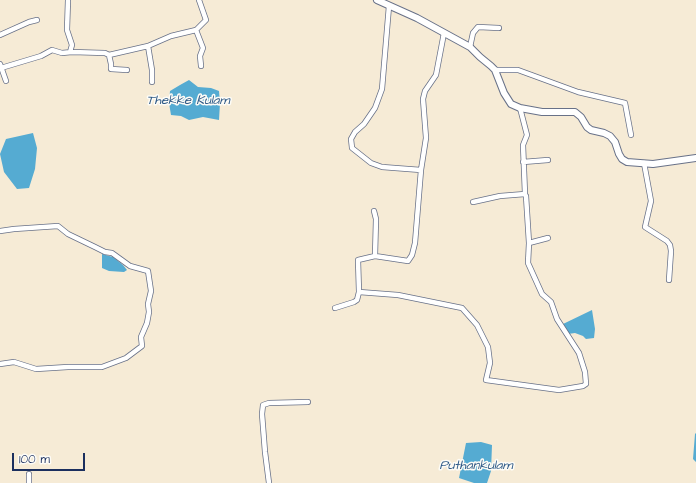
<!DOCTYPE html>
<style>
body{margin:0}
#map{position:relative;width:696px;height:483px;overflow:hidden;background:#f6ebd6;font-family:"Architects Daughter",sans-serif}
canvas{display:block}
.scale{position:absolute;left:12px;top:453px;width:73px;height:18px;box-sizing:border-box;border:2px solid #1b2f5e;border-top:0;padding-left:5px;font-size:12px;line-height:14px;white-space:nowrap;color:#1b2f5e;-webkit-text-stroke:3px #fdfcf7;paint-order:stroke}
</style>
<div id="map">
<canvas width="696" height="483"></canvas>
<div class="scale">100 m</div>
</div>
<script>
const ctx = document.querySelector('canvas').getContext('2d');
ctx.lineJoin = 'round';
function paint(path, color) {
  ctx.fillStyle = color;
  ctx.fill(path, 'evenodd');
}
function shape(rows) {
  const path = new Path2D();
  for (const r of rows) {
    path.moveTo(r[0], r[1]);
    for (let i = 2; i < r.length; i += 2) path.lineTo(r[i], r[i + 1]);
  }
  return path;
}
function stroke(path, color, width, dash) {
  ctx.strokeStyle = color;
  ctx.lineWidth = width;
  ctx.lineCap = dash ? 'butt' : 'round';
  ctx.setLineDash(dash || []);
  ctx.stroke(path);
}
function drawText(font, color, halo, rows, align = 'center') {
  ctx.font = font + ' "Architects Daughter",sans-serif';
  ctx.lineWidth = 3;
  ctx.setLineDash([]);
  ctx.textBaseline = 'middle';
  ctx.strokeStyle = halo;
  ctx.fillStyle = color;
  for (const [text, x, y, turn = 0] of rows) {
    ctx.save();
    ctx.translate(x, y);
    ctx.rotate((+turn || 0) * Math.PI / 180);
    ctx.textAlign = isNaN(turn) ? turn : align;
    if (halo) ctx.strokeText(text, 0, 0);
    ctx.fillText(text, 0, 0);
    ctx.restore();
  }
}
const water = shape([
 [189,80,198,87,211,88,219,91,220,103,219,120,203,117,189,120,181,116,171,115,169,103,170,91,180,85],
 [33,133,37,148,35,169,29,188,17,189,4,172,0,154,6,139],
 [102,254,113,257,123,265,127,270,124,272,109,271,102,268],
 [592,310,595,329,594,338,586,339,583,336,575,333,568,334,563,324],
 [696,433,696,462,693,459,695,434],
 [481,442,492,445,491,471,487,483,474,483,459,478,466,443]
]);
const minor = shape([
 [68,0,67,30,72,45,70,52],
 [389,6,382,89,375,108,364,124,355,132,351,139,352,148,371,163,382,167,421,170],
 [196,30,203,48,200,56,201,66],
 [0,35,29,22,37,20],
 [148,46,152,70,152,82],
 [470,47,473,33,478,27,499,28],
 [109,55,148,46,171,36,196,30,206,20,199,0],
 [0,64,6,81],
 [1,68,41,56,52,50,62,53,72,52,105,53,109,55,111,64,111,69,127,70],
 [495,70,518,70,578,92,625,103,631,135],
 [523,162,548,160],
 [644,163,651,201,645,227,667,241,670,245,671,251,669,280],
 [473,202,500,196,525,194,523,145,527,135,520,108],
 [374,211,376,219,375,256],
 [0,231,14,229,58,226,68,234,95,247,105,252,112,253,130,266,148,271,151,291,148,304,149,312,147,323,141,337,142,346,126,358,102,367,68,367,36,369,14,362,0,364],
 [529,243,548,238],
 [359,292,398,295,462,308,477,325,488,347,490,363,486,380,559,390,583,386,586,384,585,372,579,353,557,319,551,302,542,294,528,263,529,243,526,196],
 [335,308,354,302,357,300,359,292,358,260,375,256,408,261,412,255,415,243,421,170,426,138,423,99,425,91,436,75,444,33],
 [29,483,29,474],
 [269,483,265,452,262,414,263,405,269,403,308,402]
]);
const tertiary = shape([
 [377,0,417,18,470,47,480,57,491,66,495,70,504,93,511,104,520,108,542,112,575,112,581,117,587,127,591,130,604,133,610,136,615,142,619,154,622,159,627,162,653,164,696,158]
]);
const waterNames = [
 ["Thekke Kulam",188,101],
 ["Puthankulam",476,466]
];
paint(water, '#55abd2');
stroke(minor, '#687188', 6);
stroke(tertiary, '#687188', 8);
stroke(minor, '#fff', 4.5);
stroke(tertiary, '#fff', 6);
drawText('italic 13px', '#2f5a87', '#fdfcf7', waterNames);
</script>
